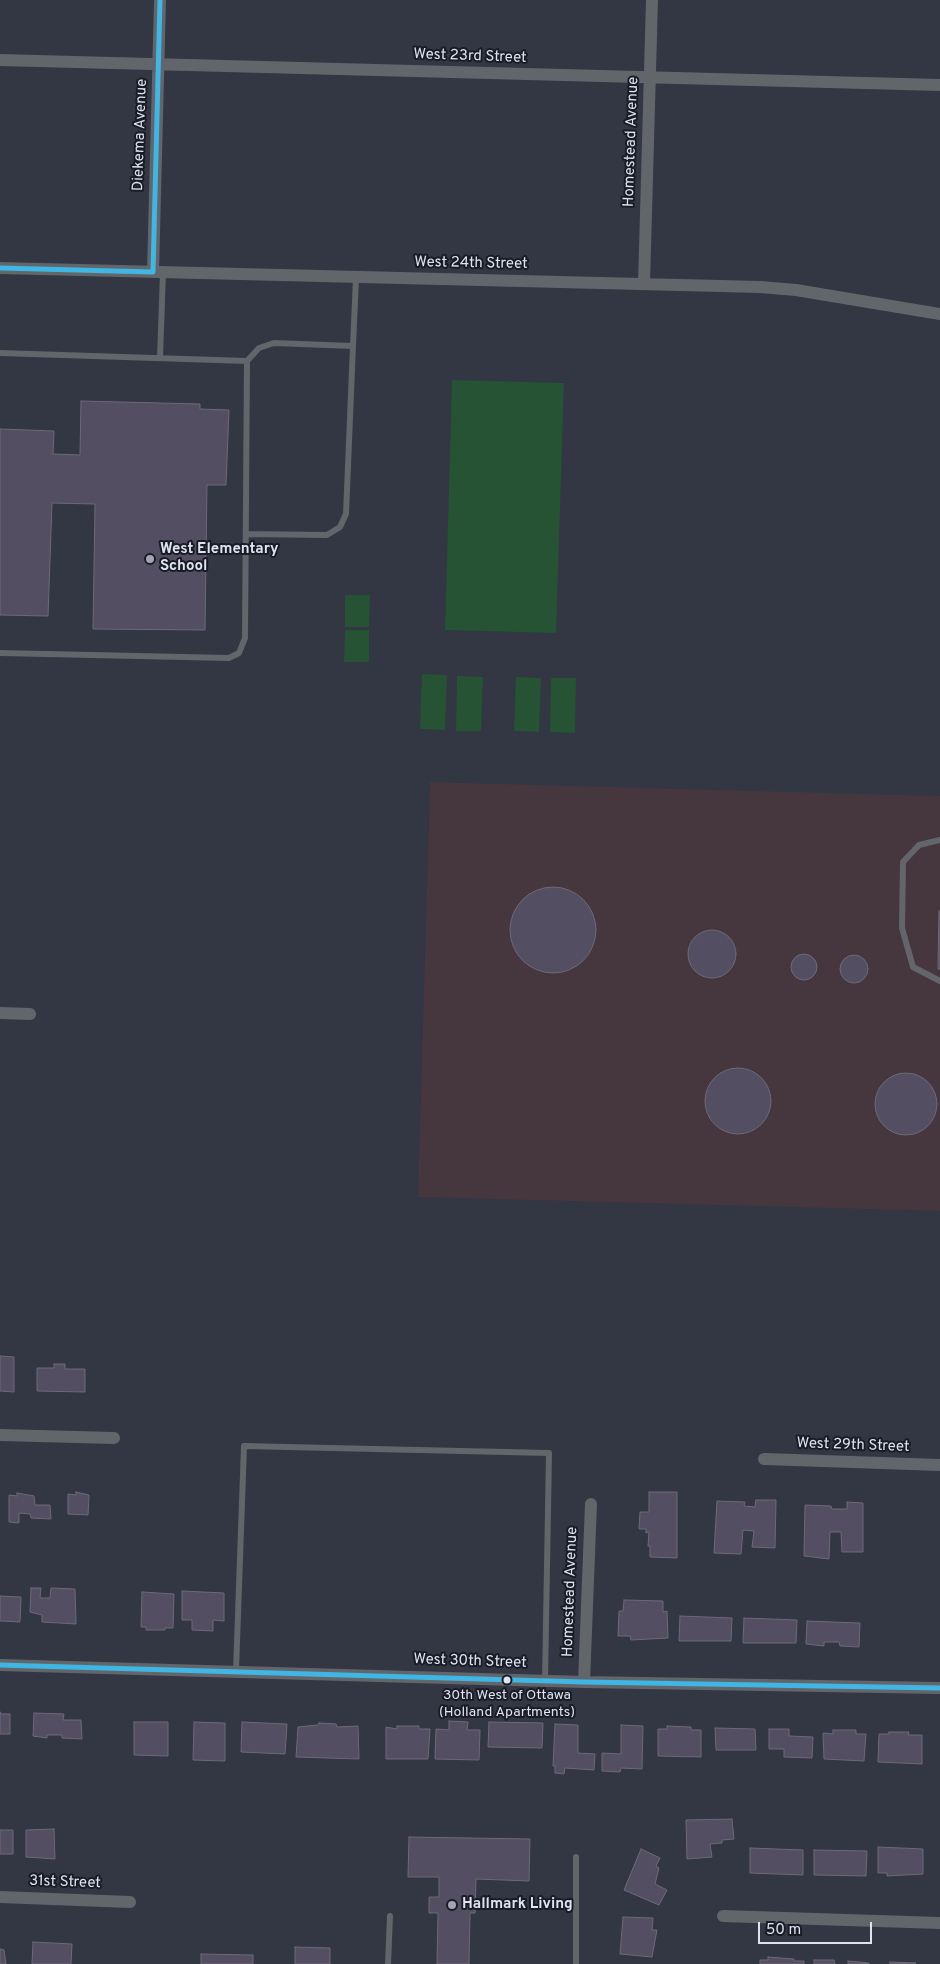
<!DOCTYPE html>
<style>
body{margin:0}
#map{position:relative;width:940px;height:1964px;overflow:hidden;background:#333643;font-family:Overpass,sans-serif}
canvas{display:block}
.scale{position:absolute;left:758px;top:1922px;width:114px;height:22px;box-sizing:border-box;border:2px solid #dee2f1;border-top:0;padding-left:6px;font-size:15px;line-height:18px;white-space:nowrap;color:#dee2f1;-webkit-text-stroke:4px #191b25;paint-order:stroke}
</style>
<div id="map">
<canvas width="940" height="1964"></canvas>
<div class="scale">50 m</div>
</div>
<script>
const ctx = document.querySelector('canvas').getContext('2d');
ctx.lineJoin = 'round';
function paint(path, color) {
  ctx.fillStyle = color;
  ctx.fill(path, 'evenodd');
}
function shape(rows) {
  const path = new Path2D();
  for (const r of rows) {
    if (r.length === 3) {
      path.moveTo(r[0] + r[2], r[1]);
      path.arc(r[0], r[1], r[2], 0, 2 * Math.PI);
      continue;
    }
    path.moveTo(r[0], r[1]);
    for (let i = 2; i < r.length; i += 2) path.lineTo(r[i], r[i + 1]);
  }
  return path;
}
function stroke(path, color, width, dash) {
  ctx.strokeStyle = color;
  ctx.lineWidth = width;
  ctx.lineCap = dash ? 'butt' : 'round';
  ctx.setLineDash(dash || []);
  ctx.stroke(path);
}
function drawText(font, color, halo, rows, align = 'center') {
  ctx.font = font + ' Overpass,sans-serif';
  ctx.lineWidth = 4;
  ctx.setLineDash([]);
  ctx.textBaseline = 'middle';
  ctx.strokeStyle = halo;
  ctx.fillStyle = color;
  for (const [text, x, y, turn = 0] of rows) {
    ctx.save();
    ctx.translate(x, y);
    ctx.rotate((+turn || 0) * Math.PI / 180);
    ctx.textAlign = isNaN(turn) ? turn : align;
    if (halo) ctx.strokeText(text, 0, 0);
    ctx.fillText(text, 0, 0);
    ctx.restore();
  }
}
const industrial = shape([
 [430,782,940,796,940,1211,418,1197]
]);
const green = shape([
 [452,380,564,383,556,633,445,630],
 [345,595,370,595,369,627,345,627],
 [345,630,369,630,369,662,344,662],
 [422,674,447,675,445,730,420,729],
 [457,676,483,677,481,731,456,731],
 [516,677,541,678,539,732,514,731],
 [551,678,576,678,575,733,550,732]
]);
const building = shape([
 [81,401,200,404,200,409,229,410,226,485,207,485,205,630,93,629,95,504,52,503,48,616,0,615,0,429,54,431,53,454,80,455,81,401],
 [553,930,43],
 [939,911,940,911,940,969,938,969,939,911],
 [712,954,24],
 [804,967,13],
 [854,969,14],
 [738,1101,33],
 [906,1104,31],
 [0,1356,14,1357,14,1392,0,1391,0,1356],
 [54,1364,65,1364,65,1369,85,1369,85,1392,37,1391,37,1368,54,1368,54,1364],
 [76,1492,89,1495,88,1515,68,1514,68,1494,76,1495,76,1492],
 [649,1492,677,1492,677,1558,650,1557,650,1546,648,1546,649,1532,646,1533,646,1529,639,1529,640,1512,649,1512,649,1492],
 [17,1493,34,1496,35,1505,50,1505,51,1519,31,1518,30,1514,19,1513,19,1523,9,1522,9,1495,17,1496,17,1493],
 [756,1500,776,1500,775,1548,752,1547,754,1531,743,1530,741,1554,714,1553,717,1501,745,1502,744,1506,755,1507,756,1500],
 [847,1502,863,1503,863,1552,842,1552,841,1532,830,1532,829,1559,804,1556,805,1505,831,1506,832,1509,847,1509,847,1502],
 [31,1588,41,1588,40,1598,50,1598,51,1588,75,1589,76,1624,42,1622,42,1615,30,1612,31,1588],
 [182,1591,224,1593,224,1621,213,1620,213,1631,192,1630,192,1620,182,1620,182,1591],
 [142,1592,174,1594,173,1628,165,1628,165,1630,146,1630,146,1627,141,1627,142,1592],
 [0,1596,21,1597,20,1622,0,1621,0,1596],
 [624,1600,663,1601,663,1612,667,1611,668,1638,631,1640,630,1636,618,1636,619,1611,623,1611,624,1600],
 [680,1616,732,1618,731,1641,679,1641,680,1616],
 [744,1618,797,1620,796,1643,743,1643,744,1618],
 [807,1621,860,1623,859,1647,840,1646,839,1642,824,1642,824,1646,806,1644,807,1621],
 [0,1712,1,1714,10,1714,10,1734,0,1734,0,1712],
 [34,1713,64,1714,63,1720,81,1720,82,1739,62,1738,62,1735,47,1735,47,1738,33,1736,34,1713],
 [449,1721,468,1722,467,1730,480,1730,479,1760,435,1759,436,1729,449,1730,449,1721],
 [134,1722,168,1722,168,1756,134,1755,134,1722],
 [194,1722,225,1723,225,1761,193,1760,194,1722],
 [242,1722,287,1724,285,1754,241,1752,242,1722],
 [489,1722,543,1723,542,1748,488,1747,489,1722],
 [319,1723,336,1724,337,1727,358,1726,359,1759,296,1757,298,1727,318,1725,319,1723],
 [555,1724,578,1725,578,1753,595,1754,594,1770,565,1768,564,1774,555,1773,555,1766,553,1766,555,1724],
 [621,1725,643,1726,642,1769,621,1768,620,1772,602,1771,602,1753,621,1754,621,1725],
 [397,1726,419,1726,419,1729,430,1729,428,1759,386,1759,386,1727,397,1729,397,1726],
 [667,1726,691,1727,691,1730,701,1730,701,1757,658,1756,658,1729,667,1729,667,1726],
 [715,1728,755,1729,756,1750,716,1750,715,1728],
 [769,1729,789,1729,789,1736,813,1737,812,1758,784,1757,784,1749,769,1749,769,1729],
 [833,1730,856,1730,856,1734,866,1734,864,1761,824,1759,823,1733,833,1734,833,1730],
 [889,1732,909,1732,908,1735,922,1735,922,1764,878,1762,879,1734,889,1734,889,1732],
 [732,1819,734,1839,722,1840,722,1843,710,1844,712,1857,687,1859,686,1820,732,1819],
 [54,1829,55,1859,26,1857,26,1830,54,1829],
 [0,1830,13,1830,13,1854,0,1854,0,1830],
 [409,1837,530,1839,529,1881,476,1879,475,1913,470,1913,469,1964,437,1964,438,1913,429,1913,429,1897,439,1897,439,1877,408,1877,409,1837],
 [878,1847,923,1849,923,1874,887,1876,887,1873,878,1873,878,1847],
 [750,1848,803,1850,803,1875,750,1873,750,1848],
 [641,1849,660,1858,656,1866,659,1868,655,1884,667,1890,659,1905,624,1890,641,1849],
 [814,1850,867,1851,866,1876,814,1875,814,1850],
 [623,1917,653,1918,652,1930,657,1930,652,1957,620,1954,623,1917],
 [33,1942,72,1944,71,1964,32,1964,33,1942],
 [295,1947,330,1948,330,1964,295,1964,295,1947],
 [0,1949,4,1950,6,1964,0,1964,0,1949],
 [201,1954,253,1955,253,1964,201,1964,201,1954],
 [768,1957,794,1959,794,1961,804,1961,804,1964,760,1964,760,1960,768,1960,768,1957],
 [814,1960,834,1960,835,1964,814,1964,814,1960],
 [848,1961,869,1963,869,1964,848,1964,848,1961],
 [890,1962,916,1963,890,1964,890,1962]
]);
const service = shape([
 [0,353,247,361,245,638,239,653,229,658,0,653],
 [160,358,163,272],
 [247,361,259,348,274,343,353,346,356,278],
 [246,534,327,535,340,527,346,514,353,346],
 [940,840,919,845,903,862,902,928,913,967,940,981],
 [236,1671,244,1446,549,1453,545,1680],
 [388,1964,390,1916],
 [576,1964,576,1857]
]);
const minor = shape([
 [0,60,940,85],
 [0,268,760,287,796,290,940,314],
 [153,272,160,0],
 [644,284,652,0],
 [0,1013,30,1014],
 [0,1435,114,1438],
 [764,1459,940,1465],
 [0,1665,584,1682,940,1688],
 [584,1682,591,1504],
 [0,1897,130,1902],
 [723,1916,940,1923]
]);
const bus1 = shape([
 [0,268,153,272,160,0],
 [0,1665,584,1682,940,1688]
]);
const markers = [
 [150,559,5,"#a2a6b4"],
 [507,1680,4.5,"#dee2f1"],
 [452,1905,5,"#a2a6b4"]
];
const busNames = [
 ["30th West of Ottawa",507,1696],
 ["(Holland Apartments)",507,1713]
];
const streetNames = [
 ["West 23rd Street",470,57,2],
 ["Diekema Avenue",141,135,-88],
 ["Homestead Avenue",632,142,-88],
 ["West 24th Street",471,264,1],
 ["West 29th Street",853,1446,2],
 ["Homestead Avenue",571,1592,-88],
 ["West 30th Street",470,1662,2],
 ["31st Street",65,1883,2]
];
const poiNames = [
 ["West Elementary",160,550],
 ["School",160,567],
 ["Hallmark Living",462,1905]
];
paint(industrial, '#46363e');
paint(green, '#255333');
paint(building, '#544e62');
stroke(building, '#6c6a76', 1);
stroke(service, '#62666a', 6);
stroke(minor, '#62666a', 12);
stroke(bus1, '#3fb6e4', 5);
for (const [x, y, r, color] of markers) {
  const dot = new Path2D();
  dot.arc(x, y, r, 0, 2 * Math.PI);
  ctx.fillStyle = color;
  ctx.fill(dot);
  stroke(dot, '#191b25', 2);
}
drawText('14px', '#dee2f1', '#191b25', busNames);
drawText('15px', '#dee2f1', '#191b25', streetNames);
drawText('bold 15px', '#dee2f1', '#191b25', poiNames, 'left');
</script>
